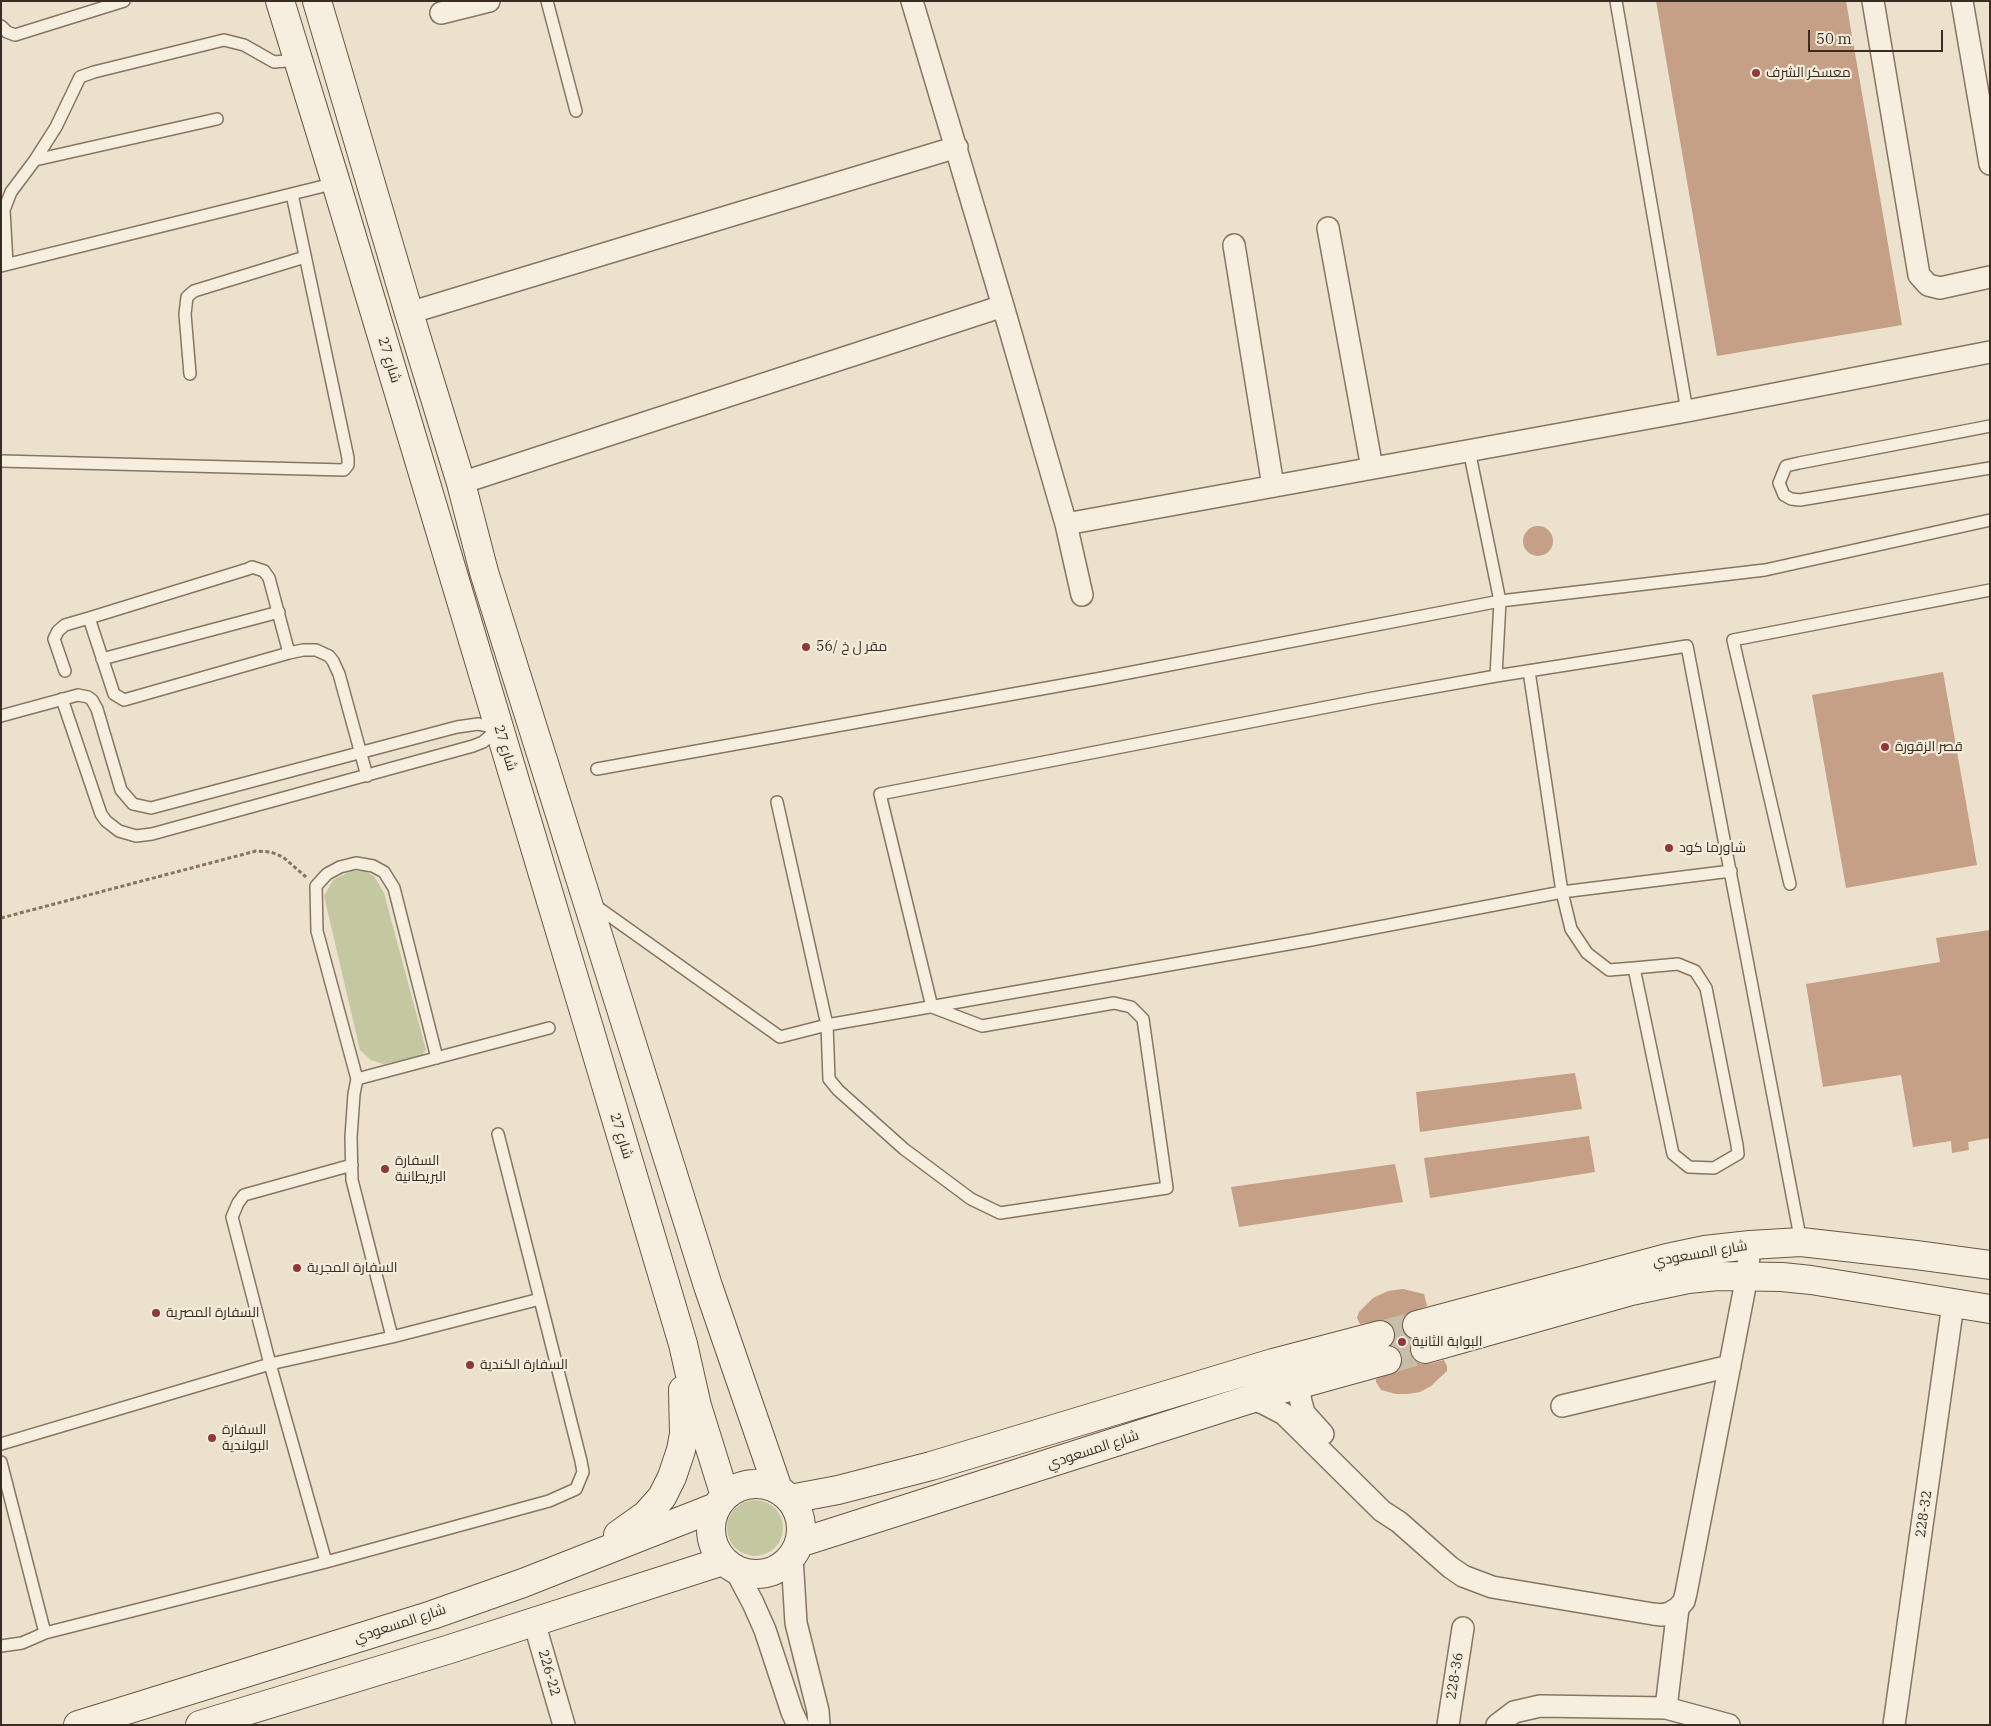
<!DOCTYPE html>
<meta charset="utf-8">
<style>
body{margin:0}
#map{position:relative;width:1991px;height:1726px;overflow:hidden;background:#ebe1cc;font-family:"IBM Plex Serif",serif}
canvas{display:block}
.frame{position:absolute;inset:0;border:2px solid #392d23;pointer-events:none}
.scale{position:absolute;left:1808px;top:30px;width:135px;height:22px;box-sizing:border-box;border:2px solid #392d23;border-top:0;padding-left:6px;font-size:15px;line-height:18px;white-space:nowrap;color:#392d23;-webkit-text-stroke:4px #f3ecdb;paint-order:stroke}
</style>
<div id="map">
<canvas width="1991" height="1726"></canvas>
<div class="frame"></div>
<div class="scale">50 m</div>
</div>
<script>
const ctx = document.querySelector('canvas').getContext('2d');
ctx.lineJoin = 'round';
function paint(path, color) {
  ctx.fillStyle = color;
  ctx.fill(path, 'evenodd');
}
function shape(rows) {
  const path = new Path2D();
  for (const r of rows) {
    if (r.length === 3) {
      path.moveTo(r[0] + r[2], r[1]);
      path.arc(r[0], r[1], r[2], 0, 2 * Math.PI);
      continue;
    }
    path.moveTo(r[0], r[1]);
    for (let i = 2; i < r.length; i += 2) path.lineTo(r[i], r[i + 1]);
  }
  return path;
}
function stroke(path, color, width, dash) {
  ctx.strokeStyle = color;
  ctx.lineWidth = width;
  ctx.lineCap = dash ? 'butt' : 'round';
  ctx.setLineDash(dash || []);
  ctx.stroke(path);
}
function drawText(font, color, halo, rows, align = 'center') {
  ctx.font = font + ' "IBM Plex Serif",Cairo,serif';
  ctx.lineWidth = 4.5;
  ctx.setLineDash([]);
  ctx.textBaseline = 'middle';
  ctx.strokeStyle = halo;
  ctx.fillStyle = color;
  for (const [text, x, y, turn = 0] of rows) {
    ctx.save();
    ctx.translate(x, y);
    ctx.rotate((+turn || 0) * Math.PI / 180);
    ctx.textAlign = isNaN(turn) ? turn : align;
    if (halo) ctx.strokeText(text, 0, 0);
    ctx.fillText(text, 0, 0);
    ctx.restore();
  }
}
const green = shape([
 [351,871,365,871,374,876,384,893,426,1050,420,1057,383,1064,371,1060,360,1050,324,896,333,880],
 [755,1528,28]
]);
const building = shape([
 [1656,1,1846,1,1902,325,1717,356],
 [1538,541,15],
 [1943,672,1977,865,1846,888,1812,695],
 [1990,930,1990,1138,1968,1142,1969,1150,1952,1153,1951,1141,1913,1147,1901,1075,1823,1087,1806,984,1940,962,1936,938],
 [1575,1073,1582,1109,1420,1132,1416,1092],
 [1589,1136,1595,1172,1430,1198,1424,1158],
 [1395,1164,1403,1202,1239,1227,1231,1187],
 [1403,1289,1424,1294,1427,1306,1406,1314,1402,1320,1402,1330,1406,1336,1413,1340,1410,1346,1410,1354,1414,1360,1421,1364,1429,1364,1444,1360,1447,1366,1447,1371,1431,1386,1420,1392,1408,1394,1396,1394,1381,1390,1376,1382,1376,1379,1398,1371,1402,1364,1402,1355,1398,1349,1392,1345,1395,1339,1395,1332,1391,1324,1384,1320,1360,1324,1357,1318,1359,1312,1373,1298,1388,1291]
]);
const secondaryTunnel = shape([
 [1380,1335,1417,1325],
 [1387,1360,1425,1349]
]);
const path = shape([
 [1,918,256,851,271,852,283,857,306,877]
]);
const service = shape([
 [547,1,576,111],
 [1616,1,1687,411],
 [1,26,7,32,15,35,124,1],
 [35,160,56,127,80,77,94,72,224,40,244,45,274,62,298,60],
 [7,264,4,210,11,192,35,160,217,119],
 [1,266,336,183],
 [190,374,185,314,187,297,194,291,305,257],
 [1990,426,1799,463,1786,466,1779,483,1784,495,1791,499,1800,500,1990,468],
 [1469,450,1500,601,1496,676],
 [1,461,344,470,348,465,348,458,292,194],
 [289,653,303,650,316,650,329,656,333,661,339,674,367,776],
 [102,659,279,612],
 [65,671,54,639,58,631,65,625,89,618,248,569,252,567,264,571,269,578,289,653,124,700,114,694,89,618],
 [1529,671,1562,892,1571,929,1587,953,1609,970,1634,968,1678,964,1695,971,1706,988,1737,1145,1738,1154,1714,1168,1689,1167,1673,1154,1634,968],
 [62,699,101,814,106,821,119,831,136,836,152,834,473,746,483,742,498,729],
 [1,716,78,695,88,697,92,700,97,709,121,790,133,804,151,808,457,727,478,724,499,728],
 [597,769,1102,678,1500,601,1765,570,1990,520],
 [777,802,827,1025,829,1079,838,1090,904,1149,971,1199,1000,1213,1167,1188,1143,1019,1131,1007,1114,1003,982,1026,932,1007,880,794,1373,698,1496,676,1687,646,1801,1242],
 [1790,884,1733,640,1990,590],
 [593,904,780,1037,827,1025,1311,940,1562,892,1731,871],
 [357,1079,549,1028],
 [392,1337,540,1299],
 [1,1444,270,1364,392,1337,352,1180,351,1137,354,1094,357,1079,317,931,316,886,327,874,340,867,356,863,373,866,384,872,394,888,437,1058],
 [1,1462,45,1633],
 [326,1562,270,1364,232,1217,238,1203,244,1195,352,1165],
 [1,1646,22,1643,45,1633,326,1562,549,1501,576,1489,583,1472,581,1461,498,1134]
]);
const minor = shape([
 [912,1,1003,306,1066,524,1082,595],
 [1873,1,1919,275,1928,285,1940,288,1990,277],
 [1962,1,1990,164],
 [441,13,489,1],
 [1328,228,1372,468],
 [1234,245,1273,486],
 [409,313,957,147],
 [461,483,1003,306],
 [1066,524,1687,411,1990,352],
 [1302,1384,1300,1398,1304,1413,1323,1434],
 [1251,1399,1263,1403,1284,1414,1382,1511,1399,1522,1450,1567,1463,1576,1492,1587,1653,1614,1662,1615,1670,1613,1678,1608,1684,1601,1686,1593,1747,1276,1750,1245],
 [1562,1406,1730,1366],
 [792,1557,796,1623,818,1711,819,1725],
 [735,1569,753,1603,765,1630,792,1712,798,1725],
 [534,1622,564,1725],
 [1666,1708,1678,1608],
 [1448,1725,1463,1628],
 [1497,1725,1514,1712,1540,1706,1666,1708,1729,1725],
 [1894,1725,1953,1304]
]);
const secondary = shape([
 [280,1,336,183,589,1028,683,1344,697,1406,725,1496],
 [317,1,409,313,461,483,484,572,708,1286,778,1489],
 [1417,1325,1667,1258,1705,1250,1750,1245,1801,1242,1916,1255,1990,1265],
 [1425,1349,1631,1291,1688,1279,1718,1276,1782,1277,1811,1280,1990,1309],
 [756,1529,45],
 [790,1499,838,1490,931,1466,1273,1363,1380,1335],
 [618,1535,646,1515,662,1497,672,1477,681,1450,684,1434,683,1390],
 [799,1543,1282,1389,1387,1360],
 [78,1725,432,1615,523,1583,716,1507],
 [200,1725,450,1649,723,1561]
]);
const markers = [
 [1756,73,5,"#903739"],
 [806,647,5,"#903739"],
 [1885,747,5,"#903739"],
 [1669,848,5,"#903739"],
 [385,1169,5,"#903739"],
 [297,1268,5,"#903739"],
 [156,1313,5,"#903739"],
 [1402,1342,5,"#903739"],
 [470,1365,5,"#903739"],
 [212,1438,5,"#903739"]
];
const poiNames = [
 ["معسكر الشرف",1766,73],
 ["مقر ل خ /56",816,647],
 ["قصر الزقورة",1895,747],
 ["شاورما كود",1679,848],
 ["السفارة",395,1161],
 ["البريطانية",395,1177],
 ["السفارة المجرية",307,1268],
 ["السفارة المصرية",166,1313],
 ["البوابة الثانية",1412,1342],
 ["السفارة الكندية",480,1365],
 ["السفارة",222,1430],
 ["البولندية",222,1446]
];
const streetNames = [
 ["شارع 27",389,360,73],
 ["شارع 27",505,748,73],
 ["شارع 27",621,1136,73],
 ["شارع المسعودي",1700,1254,-10],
 ["شارع المسعودي",1093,1450,-18],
 ["228-32",1924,1514,-82],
 ["شارع المسعودي",400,1624,-18],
 ["226-22",549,1673,74],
 ["228-36",1455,1676,-81]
];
paint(green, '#c4c8a0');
paint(building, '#c59f86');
stroke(secondaryTunnel, '#c7bdaa', 28, [28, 14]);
stroke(service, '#877561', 14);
stroke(minor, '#877561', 24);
stroke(secondary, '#695644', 30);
stroke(path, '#877561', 3, [4, 2.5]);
stroke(service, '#f6efdf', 11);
stroke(minor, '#f6efdf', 21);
stroke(secondary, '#f6efdf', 28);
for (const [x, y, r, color] of markers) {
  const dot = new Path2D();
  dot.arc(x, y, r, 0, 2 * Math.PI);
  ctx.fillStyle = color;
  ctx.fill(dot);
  stroke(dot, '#f3ecdb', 2);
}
drawText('14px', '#392d23', '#f3ecdb', poiNames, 'left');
drawText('14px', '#392d23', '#f3ecdb', streetNames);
</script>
